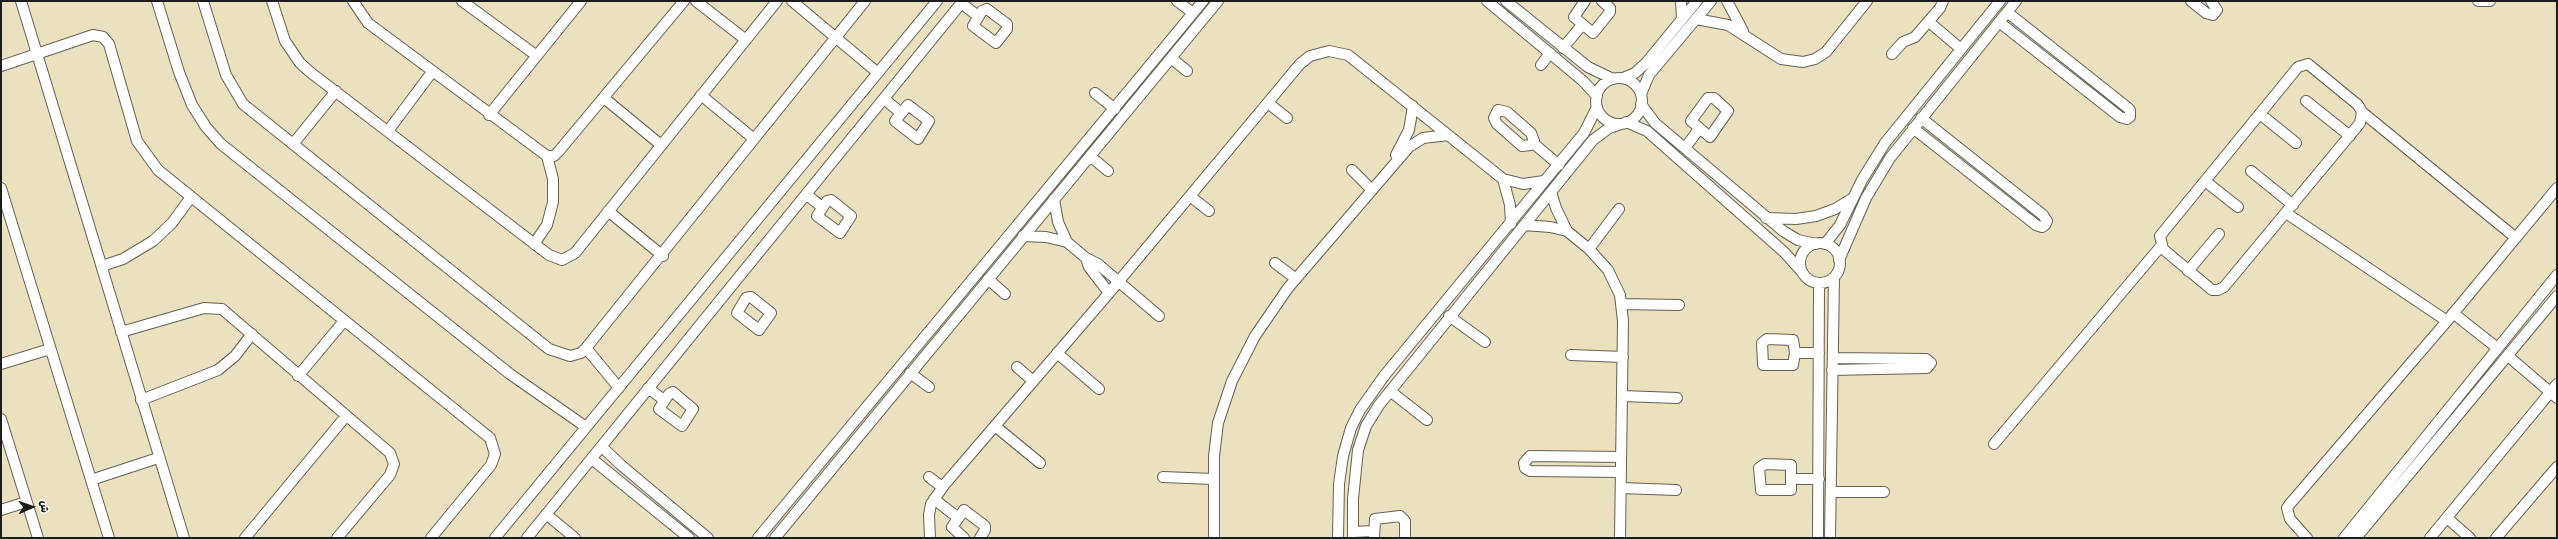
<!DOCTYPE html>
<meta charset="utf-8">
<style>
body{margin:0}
#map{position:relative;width:2558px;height:539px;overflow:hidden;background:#ebe1bf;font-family:Sriracha,"Playpen Sans Arabic",sans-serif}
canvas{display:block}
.frame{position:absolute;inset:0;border:2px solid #1c1c1c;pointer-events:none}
.north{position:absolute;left:12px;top:487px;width:40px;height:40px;-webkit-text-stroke:3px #fdfcf7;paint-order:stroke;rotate:88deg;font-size:11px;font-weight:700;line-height:16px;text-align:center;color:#1c1c1c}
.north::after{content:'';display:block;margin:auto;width:14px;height:18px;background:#1c1c1c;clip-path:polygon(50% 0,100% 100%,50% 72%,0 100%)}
</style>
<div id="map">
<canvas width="2558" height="539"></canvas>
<div class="frame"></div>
<div class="north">ش</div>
</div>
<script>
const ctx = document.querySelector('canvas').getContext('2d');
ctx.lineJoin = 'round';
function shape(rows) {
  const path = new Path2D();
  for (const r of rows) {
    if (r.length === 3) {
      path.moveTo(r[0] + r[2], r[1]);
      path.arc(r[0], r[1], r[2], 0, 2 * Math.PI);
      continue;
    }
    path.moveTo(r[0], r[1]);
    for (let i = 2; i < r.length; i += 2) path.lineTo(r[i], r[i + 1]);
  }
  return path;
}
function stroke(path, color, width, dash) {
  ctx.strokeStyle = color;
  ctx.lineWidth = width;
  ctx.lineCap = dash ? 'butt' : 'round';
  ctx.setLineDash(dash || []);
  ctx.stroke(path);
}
const street = shape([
 [21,1,184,538],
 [157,1,179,72,192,105,206,127,221,144,510,374,586,427],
 [203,1,226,75,243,104,549,349,570,356,581,353,586,348,865,1],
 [272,1,285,41,300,63,310,72,549,255,562,260,575,253,777,1],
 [353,1,368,23,547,156,554,156,559,151,684,1],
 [462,1,537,56],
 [696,1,746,40],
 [792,1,878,73],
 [1177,1,1193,13],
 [1487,1,1583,81,1597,96],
 [1506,1,1588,67,1613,79],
 [1585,1,1574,17,1593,33,1610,12,1610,8,1602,1],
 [1681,1,1682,19],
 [1727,1,1743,31],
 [2191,1,2206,13,2213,15,2217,10,2211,1],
 [2478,1,2490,1],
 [961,3,978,16],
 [987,9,1007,24,1007,29,996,43,973,26,982,11,987,9],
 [1696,19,1728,25,1781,59,1803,62,1815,59,1826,52,1867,1],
 [1929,22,1961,49],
 [1999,22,2120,117,2127,119,2130,117,2130,110,2128,108,2007,12],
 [1563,48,1582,25],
 [1892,54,1903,42,1915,37,1940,8,1943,1],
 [1171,58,1187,71],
 [2308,64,2358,105,2362,112,2360,123,2224,287,2218,290,2212,290,2163,249,2160,236,2298,67,2308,64],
 [1541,65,1550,53],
 [1,66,93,35,103,37,109,44,137,141,158,170,490,438,495,454,491,465,431,538],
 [1623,78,1635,73,1646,63,1697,1],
 [1619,101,23],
 [1095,93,1115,109],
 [1641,94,1649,75,1711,1],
 [701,95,754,139],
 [604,98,661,145],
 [1708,98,1714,98,1728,111,1710,137,1691,121,1708,98],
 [884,99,900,112],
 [2306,101,2350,136],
 [1268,103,1287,118],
 [1641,104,1655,123,1783,231,1798,240,1816,244],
 [908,105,929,121,918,139,895,121,908,105],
 [1498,110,1507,112,1531,133,1534,141,1531,145,1522,146,1497,124,1494,118,1498,110],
 [2362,112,2516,238],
 [2260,114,2296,143],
 [489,115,581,1],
 [1626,122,1647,131,1784,252,1802,272],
 [1913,128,2036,225,2042,227,2045,225,2047,221,2043,215,1921,118],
 [388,131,432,72],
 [1533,143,1559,165],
 [293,144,336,91],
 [1685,148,1699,129],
 [1396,155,1409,130,1413,106],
 [1090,156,1108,171],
 [1352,170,1371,189],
 [2251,171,2293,205],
 [1503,179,1510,205,1511,224],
 [2205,181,2238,207],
 [1,188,109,538],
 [1551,192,1556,208,1567,231],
 [807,195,822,207],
 [1190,196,1209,211],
 [1054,199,1058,222,1067,242],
 [831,200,851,216,840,233,817,216,827,201,831,200],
 [608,211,663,256],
 [2286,213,2447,321],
 [1766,218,1796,219,1816,216,1835,209,1853,198],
 [1524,225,1550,227,1567,231,1589,249,1608,270,1620,295,1623,321,1620,538],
 [1023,236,1046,237,1067,242,1086,258,1098,264,1159,316],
 [1820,263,20],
 [534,244,547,225,553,202,553,179,547,156],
 [1825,244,1840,225,1862,180,1885,143,2000,1],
 [1589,249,1619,209],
 [1086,258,1089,267,1109,293],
 [1839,260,1866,198,1890,158,2016,1],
 [1275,263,1296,279],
 [102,266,123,259,153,241,172,223,191,197],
 [2188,271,2219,234],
 [988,279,1005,294],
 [751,297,771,313,759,330,737,313,746,298,751,297],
 [1622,304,1679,305],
 [2453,313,2496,347],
 [1449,316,1485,342],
 [121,332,204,308,222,309,390,453,394,464,390,475,337,538],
 [1767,339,1793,340,1795,353,1793,365,1763,365,1762,343,1767,339],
 [586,348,619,388],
 [1057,353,1099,389],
 [1795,353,1819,353],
 [1571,355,1623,357],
 [2508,356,2557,398],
 [1,364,50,349],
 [1017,367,1033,381],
 [1832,370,1927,368,1931,363,1926,359,1833,358],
 [910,373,929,387],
 [298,376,344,321],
 [648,388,664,400],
 [1390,391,1427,420],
 [673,392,693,409,682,426,659,409,669,394,673,392],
 [1622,396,1677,398],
 [141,400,218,370,235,356,252,334],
 [1,419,38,538],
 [995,426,1040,463],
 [1994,444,2161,246],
 [602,447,621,465,708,538],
 [592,459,689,538],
 [1765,464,1791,465,1791,490,1761,490,1759,468,1765,464],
 [1621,472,1530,471,1525,468,1524,463,1530,456,1621,457],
 [929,477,942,487],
 [1163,477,1213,479],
 [1793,479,1819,479],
 [91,480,158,458],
 [1621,488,1676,490],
 [1831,492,1884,492],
 [934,499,957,517],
 [1,510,26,502],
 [546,514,575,538],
 [2447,518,2470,538],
 [1353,532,1374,531],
 [245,538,346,416],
 [495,538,937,1],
 [527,538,963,1],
 [758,538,1203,1],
 [775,538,1218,1],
 [930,538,929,515,931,504,945,484,1109,293,1300,64,1310,56,1329,51,1348,55,1503,179,1523,184,1544,181],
 [964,538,952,527,964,510,985,526,985,530,980,538],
 [1214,538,1214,456,1218,423,1232,381,1255,336,1288,288,1409,147,1423,138,1448,135],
 [1338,538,1339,484,1343,456,1351,428,1360,410,1384,376,1584,133,1597,107],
 [1353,538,1353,499,1358,450,1366,426,1379,405,1593,140,1609,128,1621,124],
 [1374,538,1375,519,1400,516,1405,521,1405,538],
 [1818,538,1819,283],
 [1830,538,1834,277],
 [2307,538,2290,519,2287,508,2289,505,2447,321,2557,188],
 [2344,538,2557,275],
 [2356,538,2557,296],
 [2430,538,2557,384],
 [2496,538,2557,467]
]);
stroke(street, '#646155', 12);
stroke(street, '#fff', 10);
</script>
